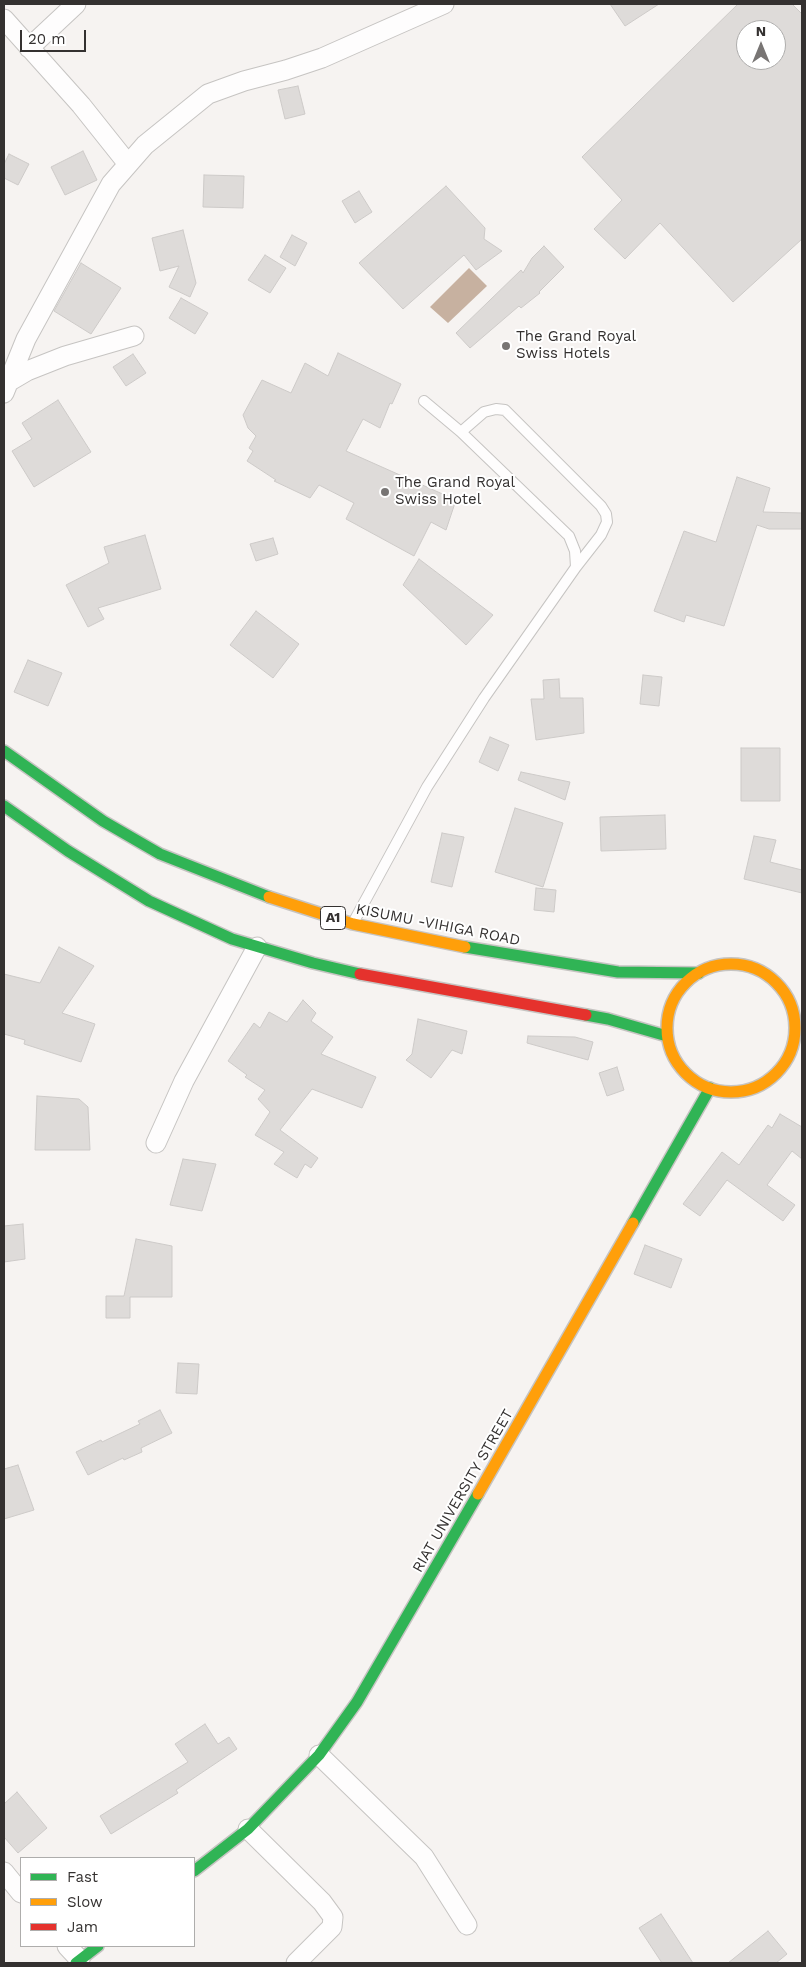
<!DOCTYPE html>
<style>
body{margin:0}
#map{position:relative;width:806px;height:1967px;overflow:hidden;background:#f6f3f1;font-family:"Work Sans",sans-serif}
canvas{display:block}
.frame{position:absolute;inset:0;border:5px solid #343130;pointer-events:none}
.legend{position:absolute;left:20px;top:1857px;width:175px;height:90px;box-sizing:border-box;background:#fff;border:1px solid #aeadac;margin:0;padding:6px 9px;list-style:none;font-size:15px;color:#343130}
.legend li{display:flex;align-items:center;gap:10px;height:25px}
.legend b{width:25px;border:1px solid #aeadac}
.north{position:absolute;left:736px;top:20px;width:50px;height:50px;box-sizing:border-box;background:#fff;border:1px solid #aeadac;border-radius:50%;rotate:0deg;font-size:14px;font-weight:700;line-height:20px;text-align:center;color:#343130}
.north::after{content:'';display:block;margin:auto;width:18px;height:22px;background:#787574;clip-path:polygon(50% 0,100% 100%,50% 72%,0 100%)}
.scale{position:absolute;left:20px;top:30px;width:66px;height:22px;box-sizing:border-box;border:2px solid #343130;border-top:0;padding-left:6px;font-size:15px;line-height:18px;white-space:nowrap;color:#343130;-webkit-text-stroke:4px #fff;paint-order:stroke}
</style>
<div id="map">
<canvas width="806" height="1967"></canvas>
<div class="frame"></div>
<ul class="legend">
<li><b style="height:6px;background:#30b455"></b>Fast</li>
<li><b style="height:6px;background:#ff9f0a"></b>Slow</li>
<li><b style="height:6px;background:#e5322d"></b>Jam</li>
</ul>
<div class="north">N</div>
<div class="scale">20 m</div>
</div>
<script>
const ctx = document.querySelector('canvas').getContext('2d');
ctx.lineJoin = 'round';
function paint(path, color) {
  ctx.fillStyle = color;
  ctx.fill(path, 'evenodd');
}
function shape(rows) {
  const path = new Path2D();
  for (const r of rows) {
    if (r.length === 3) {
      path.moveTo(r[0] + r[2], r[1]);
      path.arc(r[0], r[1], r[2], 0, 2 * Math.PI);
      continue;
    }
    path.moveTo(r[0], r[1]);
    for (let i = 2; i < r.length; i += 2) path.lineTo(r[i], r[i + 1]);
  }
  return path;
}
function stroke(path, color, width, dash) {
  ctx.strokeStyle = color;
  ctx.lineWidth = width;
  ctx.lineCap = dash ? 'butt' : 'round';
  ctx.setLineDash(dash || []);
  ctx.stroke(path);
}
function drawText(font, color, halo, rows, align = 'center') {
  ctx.font = font + ' "Work Sans",sans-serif';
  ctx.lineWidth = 4;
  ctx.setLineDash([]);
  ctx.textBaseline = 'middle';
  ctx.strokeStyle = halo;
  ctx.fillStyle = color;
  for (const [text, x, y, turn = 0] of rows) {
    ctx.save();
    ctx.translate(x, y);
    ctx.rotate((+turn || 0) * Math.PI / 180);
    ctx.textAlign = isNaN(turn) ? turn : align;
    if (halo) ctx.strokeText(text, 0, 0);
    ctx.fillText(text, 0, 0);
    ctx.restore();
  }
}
const water = shape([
 [469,268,487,286,448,323,430,307]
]);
const building = shape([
 [610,4,659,4,625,26,610,4],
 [738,4,792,4,802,14,802,239,733,302,660,223,625,259,594,229,622,200,582,157,738,4],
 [746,30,776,30,776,60,746,60,746,30],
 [298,86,305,114,285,119,278,90,298,86],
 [83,151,97,180,65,195,51,167,83,151],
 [9,154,29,164,18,185,4,178,4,164,9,154],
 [204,175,244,176,243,208,203,207,204,175],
 [446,186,485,228,484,239,502,251,476,270,464,255,403,309,359,263,446,186],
 [359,191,372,212,355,223,342,201,359,191],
 [183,230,196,283,190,297,169,287,179,266,160,271,152,238,183,230],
 [292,235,307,243,295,266,280,257,292,235],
 [544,246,564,267,539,292,540,293,521,308,519,306,470,348,456,333,521,270,523,273,532,258,544,246],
 [265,255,286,268,270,293,248,280,265,255],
 [81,263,121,288,91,334,54,311,81,263],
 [181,298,208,313,195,334,169,318,181,298],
 [338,353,401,384,392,404,390,403,380,428,363,419,346,451,456,500,446,530,431,522,414,556,346,519,354,503,319,485,310,498,274,481,276,480,247,461,253,451,249,448,256,436,248,428,243,415,262,380,291,393,305,363,328,376,338,353],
 [133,354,146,373,126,386,113,367,133,354],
 [58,400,91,452,34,487,12,451,32,439,22,423,58,400],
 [737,477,770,488,763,512,802,513,802,529,769,529,757,525,724,626,686,615,684,622,654,611,684,531,716,542,737,477],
 [145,535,161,589,98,608,104,619,88,627,66,585,109,563,104,547,145,535],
 [273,538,278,554,256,561,250,544,273,538],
 [419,559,493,615,466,645,403,585,419,559],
 [256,611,299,644,273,678,230,645,256,611],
 [28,660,62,673,48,706,14,692,28,660],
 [643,675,662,677,659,706,640,704,643,675],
 [559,679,560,698,583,698,584,733,536,740,531,699,544,699,543,680,559,679],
 [490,737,509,745,498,771,479,762,490,737],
 [741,748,780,748,780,801,741,801,741,748],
 [521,772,570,782,565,800,518,780,521,772],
 [515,808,563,823,543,887,495,872,515,808],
 [665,815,666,849,601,851,600,817,665,815],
 [442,833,464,837,452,887,431,882,442,833],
 [754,836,776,840,770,862,802,870,802,893,744,879,754,836],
 [536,888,556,890,554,912,534,910,536,888],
 [59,947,94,966,62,1013,95,1024,81,1062,24,1044,25,1040,4,1034,4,974,40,983,59,947],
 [303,1000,316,1013,311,1021,333,1037,321,1054,376,1077,362,1108,312,1089,280,1130,318,1158,311,1168,305,1164,297,1178,274,1164,284,1152,255,1135,270,1112,258,1099,265,1090,245,1077,247,1075,228,1061,254,1023,260,1028,269,1012,287,1022,303,1000],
 [418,1019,467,1031,462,1054,452,1050,431,1078,406,1060,412,1054,418,1019],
 [528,1036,575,1037,593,1042,588,1060,527,1043,528,1036],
 [617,1067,624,1090,607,1096,599,1073,617,1067],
 [37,1096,79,1099,88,1107,90,1150,35,1150,37,1096],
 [780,1114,802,1127,802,1159,792,1151,767,1185,795,1205,783,1221,727,1180,700,1216,683,1204,722,1152,739,1165,768,1125,772,1128,780,1114],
 [183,1159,216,1164,202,1211,170,1205,183,1159],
 [23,1224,25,1259,4,1262,4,1226,23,1224],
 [136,1239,172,1246,172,1297,130,1297,130,1318,106,1318,106,1296,124,1296,136,1239],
 [645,1245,682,1259,671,1288,634,1274,645,1245],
 [178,1363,199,1364,197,1394,176,1393,178,1363],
 [160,1410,172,1433,141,1448,142,1452,124,1460,123,1458,88,1475,76,1452,101,1440,102,1442,140,1424,138,1421,160,1410],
 [18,1465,34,1510,4,1519,4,1469,18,1465],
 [205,1724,218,1744,229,1737,237,1749,176,1790,178,1793,111,1834,100,1816,188,1762,175,1744,205,1724],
 [17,1792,47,1828,18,1853,4,1837,4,1804,17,1792],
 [661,1914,693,1963,662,1963,639,1928,661,1914],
 [768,1931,787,1954,776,1963,728,1963,768,1931]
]);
const lane = shape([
 [461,432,484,412,496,409,505,410,601,506,606,514,607,522,601,535,576,567],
 [353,923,427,787,484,698,576,567,575,551,569,536,461,432,424,401]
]);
const street = shape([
 [4,19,81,105,128,164],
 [29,48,76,4],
 [10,381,27,371,65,356,134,336],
 [4,393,26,339,111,184,145,145,208,94,244,81,286,70,322,58,444,4],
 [156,1143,184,1081,257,947],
 [319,1755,424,1857,467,1925],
 [248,1829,322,1902,333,1917,332,1927,296,1963],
 [4,1872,21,1893],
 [67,1946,80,1960]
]);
const fast = shape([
 [4,751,103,821,160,854,269,897],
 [4,806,68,851,149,901,232,939,313,963,360,974],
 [465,947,618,972,699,973],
 [586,1015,608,1019,667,1036],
 [633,1223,710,1088],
 [194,1871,248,1829,319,1755,357,1702,478,1494],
 [76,1963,98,1946]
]);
const slow = shape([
 [269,897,353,924,465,947],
 [731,1028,64],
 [478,1494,633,1223]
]);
const jam = shape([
 [360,974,586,1015]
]);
const markers = [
 [506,346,5,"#787574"],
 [385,492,5,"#787574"]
];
const shields = [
 [333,918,25]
];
const shieldNames = [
 ["A1",333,918]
];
const poiNames = [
 ["The Grand Royal",516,337],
 ["Swiss Hotels",516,354],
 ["The Grand Royal",395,483],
 ["Swiss Hotel",395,500]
];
const streetNames = [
 ["KISUMU -VIHIGA ROAD",438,925,11],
 ["RIAT UNIVERSITY STREET",463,1491,-60]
];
paint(water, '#c7b1a0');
paint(building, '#dedbd9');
stroke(building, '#cdcac8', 1);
stroke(lane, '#c6c4c2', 12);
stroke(street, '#c6c4c2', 21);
stroke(fast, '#c6c4c2', 14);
stroke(slow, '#c6c4c2', 14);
stroke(jam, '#c6c4c2', 14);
stroke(lane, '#fefdfd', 10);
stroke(street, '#fefdfd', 19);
stroke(fast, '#30b455', 11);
stroke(slow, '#ff9f0a', 11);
stroke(jam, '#e5322d', 11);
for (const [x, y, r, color] of markers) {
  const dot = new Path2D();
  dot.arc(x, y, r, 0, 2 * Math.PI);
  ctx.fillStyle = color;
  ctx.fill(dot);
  stroke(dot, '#fff', 2);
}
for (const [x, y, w] of shields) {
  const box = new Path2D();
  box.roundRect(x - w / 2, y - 11.5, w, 23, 4);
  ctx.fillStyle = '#fff';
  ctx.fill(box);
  stroke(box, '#343130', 1);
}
drawText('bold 14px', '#343130', null, shieldNames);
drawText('15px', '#343130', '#fff', poiNames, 'left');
drawText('15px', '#343130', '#fff', streetNames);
</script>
